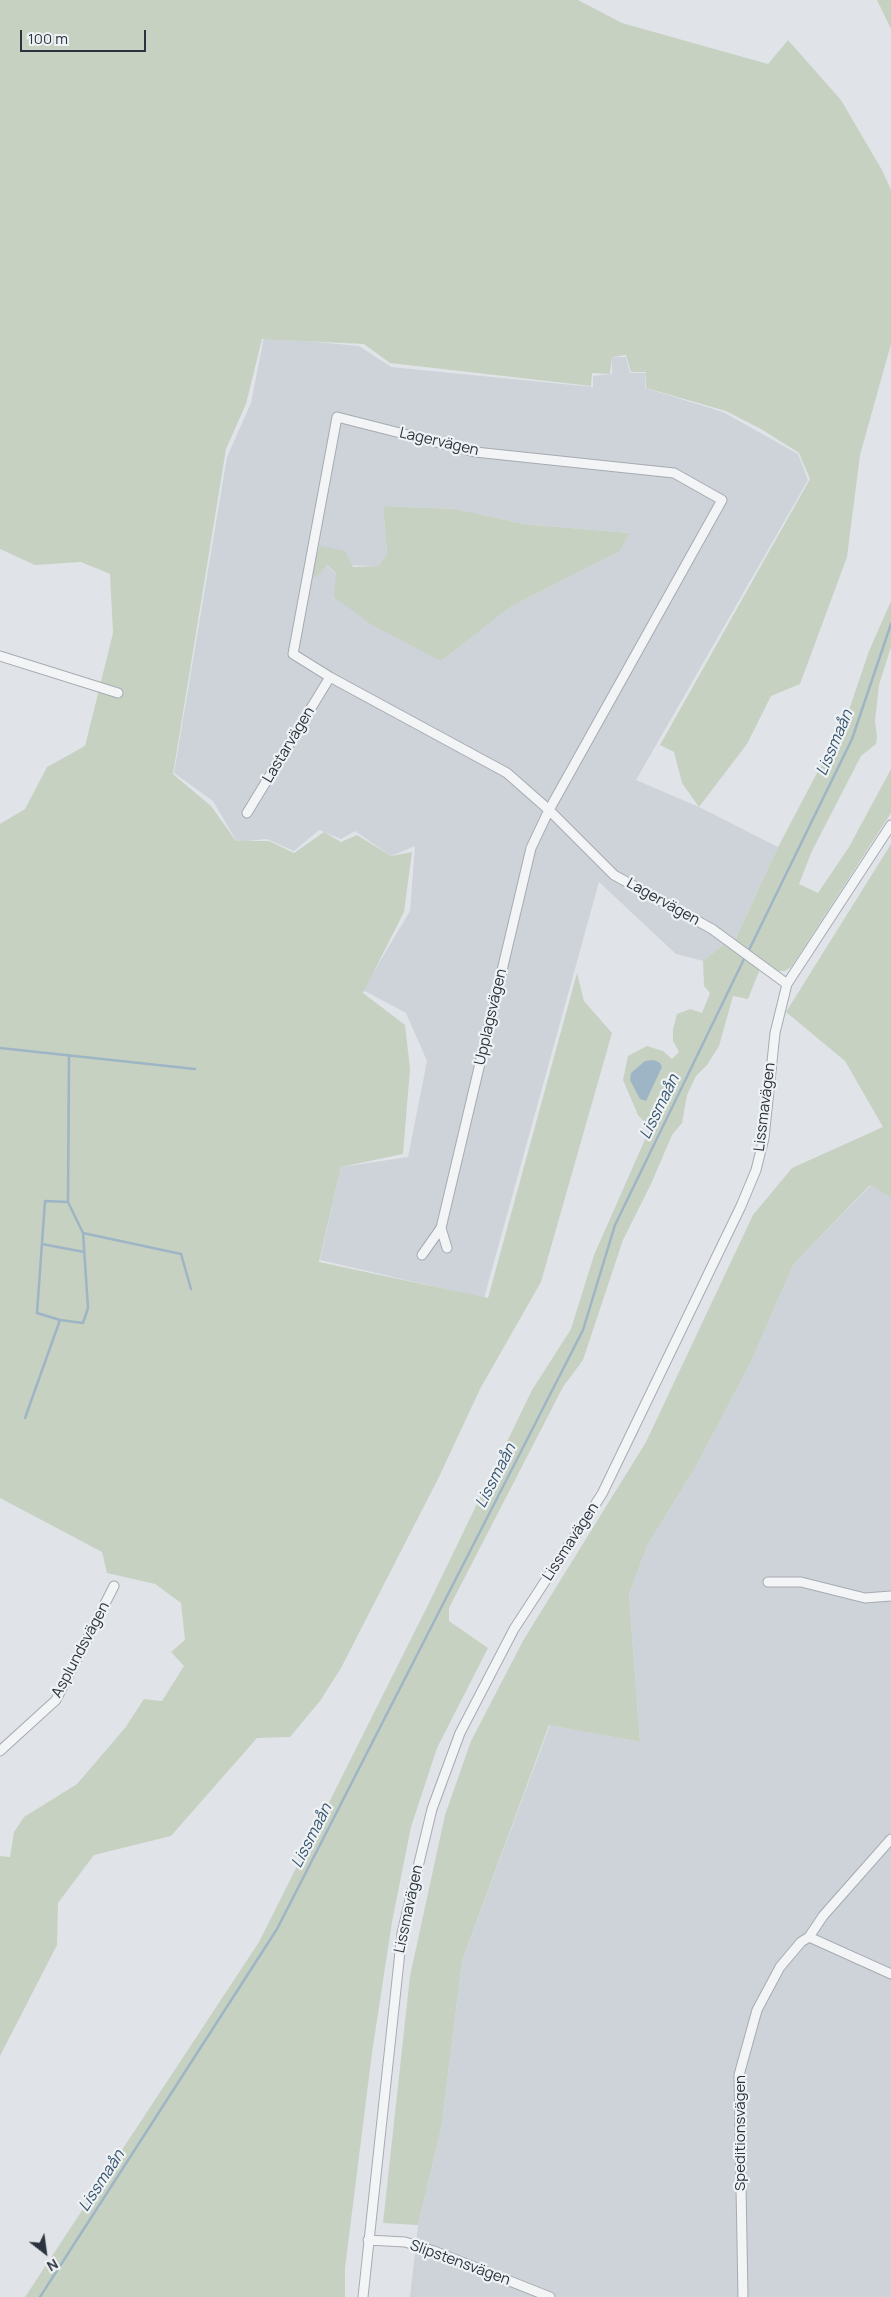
<!DOCTYPE html>
<meta charset="utf-8">
<style>
body{margin:0}
#map{position:relative;width:891px;height:2297px;overflow:hidden;background:#e0e4e8;font-family:Manrope,sans-serif}
canvas{display:block}
.north{position:absolute;left:20px;top:2227px;width:50px;height:50px;-webkit-text-stroke:4px #eff2f5;paint-order:stroke;rotate:150deg;font-size:14px;font-weight:700;line-height:20px;text-align:center;color:#2a333e}
.north::after{content:'';display:block;margin:auto;width:18px;height:22px;background:#2a333e;clip-path:polygon(50% 0,100% 100%,50% 72%,0 100%)}
.scale{position:absolute;left:20px;top:30px;width:126px;height:22px;box-sizing:border-box;border:2px solid #2a333e;border-top:0;padding-left:6px;font-size:15px;line-height:18px;white-space:nowrap;color:#2a333e;-webkit-text-stroke:4px #eff2f5;paint-order:stroke}
</style>
<div id="map">
<canvas width="891" height="2297"></canvas>
<div class="north">N</div>
<div class="scale">100 m</div>
</div>
<script>
const ctx = document.querySelector('canvas').getContext('2d');
ctx.lineJoin = 'round';
function paint(path, color) {
  ctx.fillStyle = color;
  ctx.fill(path, 'evenodd');
}
function shape(rows) {
  const path = new Path2D();
  for (const r of rows) {
    path.moveTo(r[0], r[1]);
    for (let i = 2; i < r.length; i += 2) path.lineTo(r[i], r[i + 1]);
  }
  return path;
}
function stroke(path, color, width, dash) {
  ctx.strokeStyle = color;
  ctx.lineWidth = width;
  ctx.lineCap = dash ? 'butt' : 'round';
  ctx.setLineDash(dash || []);
  ctx.stroke(path);
}
function drawText(font, color, halo, rows, align = 'center') {
  ctx.font = font + ' Manrope,sans-serif';
  ctx.lineWidth = 4.5;
  ctx.setLineDash([]);
  ctx.textBaseline = 'middle';
  ctx.strokeStyle = halo;
  ctx.fillStyle = color;
  for (const [text, x, y, turn = 0] of rows) {
    ctx.save();
    ctx.translate(x, y);
    ctx.rotate((+turn || 0) * Math.PI / 180);
    ctx.textAlign = isNaN(turn) ? turn : align;
    if (halo) ctx.strokeText(text, 0, 0);
    ctx.fillText(text, 0, 0);
    ctx.restore();
  }
}
const built = shape([
 [264,337,359,346,391,367,593,387,593,376,612,374,612,357,626,357,630,373,646,373,645,388,723,412,798,454,808,480,636,780,699,807,778,847,735,940,724,944,703,961,676,954,599,882,484,1298,320,1260,341,1167,408,1157,427,1061,406,1013,363,990,410,911,415,846,391,856,355,831,341,839,319,830,294,851,267,839,237,842,213,801,174,773,227,457,251,403],
 [383,506,457,509,523,524,630,533,620,551,512,606,441,661,326,565,378,566,387,554],
 [871,1185,891,1198,891,2297,410,2297,418,2225,441,2129,462,1961,550,1725,640,1742,629,1594,648,1544,695,1468,751,1362,793,1265]
]);
const green = shape([
 [0,0,578,0,622,23,768,64,788,40,841,100,882,170,891,190,891,344,860,455,847,557,800,684,771,696,747,744,699,807,682,783,674,752,660,745,810,479,799,453,761,429,726,411,646,388,646,372,631,372,626,355,612,357,610,374,592,373,591,386,390,363,364,344,262,339,246,404,226,449,173,774,211,806,236,841,269,841,294,853,324,832,341,842,357,835,391,856,412,852,404,912,363,993,405,1025,410,1069,403,1154,341,1167,319,1262,488,1298,577,973,584,1001,612,1033,541,1282,480,1389,439,1477,341,1668,320,1701,290,1737,257,1738,171,1836,94,1855,58,1903,57,1945,0,2056,0,1856,10,1857,14,1832,24,1817,77,1784,125,1728,144,1699,162,1701,184,1666,171,1652,185,1640,181,1603,155,1584,107,1573,102,1552,0,1498,0,824,25,809,47,767,85,746,113,633,110,574,81,562,35,565,0,549],
 [877,0,891,0,891,29],
 [383,506,457,509,523,524,630,533,620,551,512,606,441,661,372,625,334,597,336,573,327,565,316,577,311,573,320,546,345,551,353,567,378,566,387,554],
 [891,601,891,647,879,685,875,721,877,737,876,744,861,756,812,851,799,884,818,893,849,847,891,769,891,813,792,966,785,971,778,971,735,940,778,847,847,716,869,651],
 [891,844,891,1198,870,1185,793,1265,751,1362,695,1468,648,1544,629,1594,640,1742,549,1725,462,1961,441,2129,418,2225,383,2223,410,1976,445,1815,471,1741,524,1639,646,1442,753,1215,792,1168,883,1127,845,1061,786,1012],
 [724,944,760,969,748,999,733,996,719,1046,707,1065,696,1076,687,1095,682,1123,672,1135,651,1184,623,1240,583,1360,563,1387,449,1608,449,1621,488,1648,437,1748,411,1827,392,1922,372,2053,345,2268,345,2297,25,2297,259,1942,429,1603,532,1390,571,1329,594,1255,650,1128,638,1115,623,1080,628,1056,647,1046,663,1051,672,1059,679,1052,673,1041,673,1029,677,1014,690,1009,702,1013,710,993,704,986,703,961]
]);
const water = shape([
 [654,1060,660,1063,662,1067,646,1101,640,1099,630,1080,631,1073,645,1061]
]);
const stream = shape([
 [748,952,852,739,891,624],
 [0,1048,195,1069],
 [83,1233,181,1254,191,1289],
 [42,1244,84,1252],
 [60,1320,83,1323,88,1308,83,1233,68,1202,69,1055],
 [25,1418,60,1320,37,1313,45,1201,68,1202],
 [40,2297,277,1929,583,1330,615,1225,745,957]
]);
const minor = shape([
 [0,656,118,693],
 [247,813,330,677],
 [441,1228,447,1248],
 [422,1255,441,1228,531,848,549,810,722,500,674,473,475,452,337,417,293,654,330,677,507,773,549,810,614,875,712,929,787,984],
 [768,1582,801,1582,865,1598,891,1596],
 [0,1751,56,1700,114,1586],
 [809,1937,891,1974],
 [368,2240,405,2242,434,2251,550,2297],
 [363,2297,402,1933,432,1809,460,1733,514,1629,602,1494,741,1206,756,1170,764,1138,775,1033,787,984,891,825],
 [743,2297,739,2075,757,2010,780,1967,801,1942,809,1937,823,1916,891,1839]
]);
const streetNames = [
 ["Lagervägen",439,442,13],
 ["Lastarvägen",289,745,-59],
 ["Lagervägen",663,902,29],
 ["Upplagsvägen",491,1017,-77],
 ["Lissmavägen",765,1107,-83],
 ["Lissmavägen",571,1542,-57],
 ["Asplundsvägen",81,1650,-62],
 ["Lissmavägen",409,1909,-78],
 ["Speditionsvägen",741,2133,-90],
 ["Slipstensvägen",460,2263,20]
];
const waterNames = [
 ["Lissmaån",835,743,-67],
 ["Lissmaån",660,1107,-64],
 ["Lissmaån",496,1476,-63],
 ["Lissmaån",312,1836,-63],
 ["Lissmaån",102,2181,-57]
];
paint(built, '#ced3d9');
paint(green, '#c7d1c2');
paint(water, '#9eb5c5');
stroke(stream, '#9eb5c5', 2.5);
stroke(minor, '#a6abb2', 11);
stroke(minor, '#f2f4f6', 9);
drawText('15px', '#2a333e', '#eff2f5', streetNames);
drawText('italic 16px', '#37566e', '#eff2f5', waterNames);
</script>
